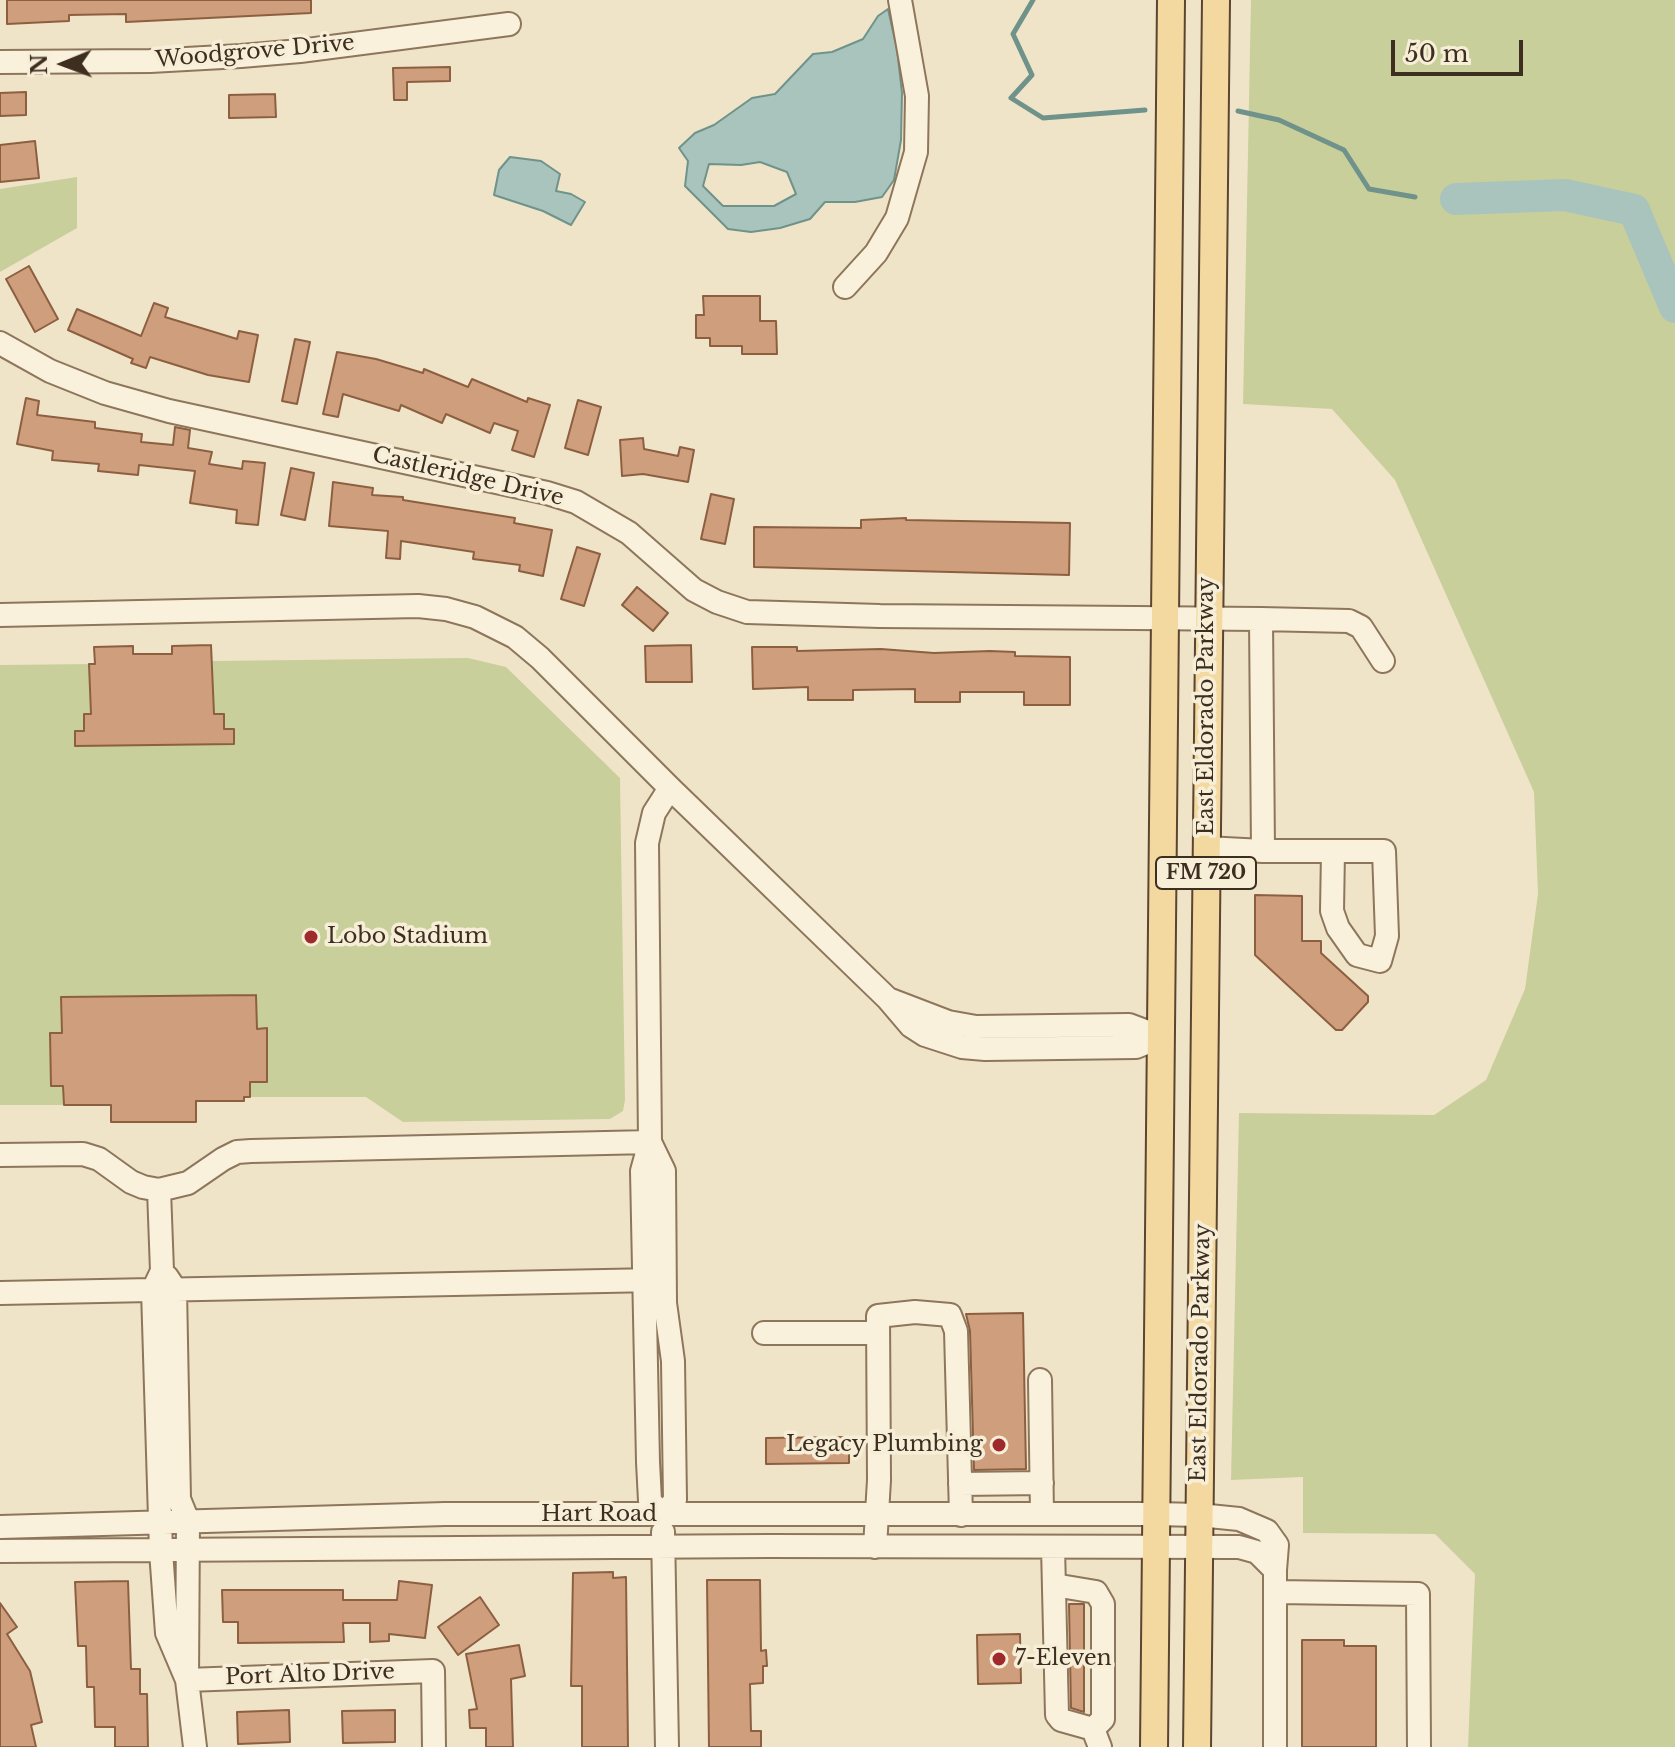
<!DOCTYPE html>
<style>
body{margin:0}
#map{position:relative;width:1675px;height:1747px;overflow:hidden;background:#f0e4c8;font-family:"Libre Baskerville",serif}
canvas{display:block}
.north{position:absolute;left:24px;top:24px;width:80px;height:80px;-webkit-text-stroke:6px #f7eed8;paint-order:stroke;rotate:269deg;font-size:22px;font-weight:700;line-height:32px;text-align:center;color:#3d2e20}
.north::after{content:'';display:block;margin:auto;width:28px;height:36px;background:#3d2e20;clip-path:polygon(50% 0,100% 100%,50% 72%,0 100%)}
.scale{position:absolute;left:1391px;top:40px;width:132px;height:36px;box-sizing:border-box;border:4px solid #3d2e20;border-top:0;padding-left:10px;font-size:24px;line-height:28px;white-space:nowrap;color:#3d2e20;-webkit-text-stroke:6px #f7eed8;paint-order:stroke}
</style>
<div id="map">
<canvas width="1675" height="1747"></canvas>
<div class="north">N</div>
<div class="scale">50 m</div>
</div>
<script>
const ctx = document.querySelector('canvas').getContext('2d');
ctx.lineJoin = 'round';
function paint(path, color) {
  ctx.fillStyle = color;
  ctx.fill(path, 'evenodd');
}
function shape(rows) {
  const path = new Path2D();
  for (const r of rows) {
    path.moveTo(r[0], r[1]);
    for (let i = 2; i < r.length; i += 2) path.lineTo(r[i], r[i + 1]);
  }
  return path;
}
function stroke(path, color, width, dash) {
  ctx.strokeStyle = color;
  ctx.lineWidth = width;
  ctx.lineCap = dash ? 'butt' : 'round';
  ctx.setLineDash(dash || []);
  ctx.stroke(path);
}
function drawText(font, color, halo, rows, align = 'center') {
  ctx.font = font + ' "Libre Baskerville",serif';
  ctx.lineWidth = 7;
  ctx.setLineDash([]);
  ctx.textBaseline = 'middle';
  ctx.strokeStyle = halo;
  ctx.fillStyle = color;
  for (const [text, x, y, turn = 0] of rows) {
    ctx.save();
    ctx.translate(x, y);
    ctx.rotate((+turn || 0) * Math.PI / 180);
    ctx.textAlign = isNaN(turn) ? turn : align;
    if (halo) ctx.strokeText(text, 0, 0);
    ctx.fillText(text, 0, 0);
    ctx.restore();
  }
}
const green = shape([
 [1251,0,1675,0,1675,1747,1468,1747,1475,1574,1435,1534,1303,1533,1303,1477,1231,1480,1239,1113,1434,1115,1486,1080,1525,989,1538,894,1534,792,1395,480,1332,409,1243,404],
 [77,177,77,228,0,272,0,189],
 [211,645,212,661,468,658,506,667,620,778,625,1100,623,1111,610,1119,403,1122,366,1097,245,1097,244,1101,196,1101,196,1122,111,1122,110,1105,0,1105,0,665,94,664,94,647,133,646,133,662,173,662,172,646]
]);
const water = shape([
 [888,9,897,49,902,93,901,140,894,180,882,197,855,202,825,202,810,219,780,228,751,232,728,229,685,186,688,161,679,148,695,133,714,125,752,98,775,94,813,54,832,52,863,39,878,16,888,9],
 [760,162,787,172,796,194,774,206,723,206,703,186,709,164,741,165,760,162],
 [510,157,541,161,560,174,556,191,571,194,585,202,571,225,543,211,494,195,499,170,510,157]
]);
const stream = shape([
 [1033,0,1013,34,1032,75,1011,98,1043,118,1145,110],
 [1238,111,1279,120,1344,150,1369,189,1415,197]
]);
const river = shape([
 [1456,199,1565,195,1634,210,1675,307]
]);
const building = shape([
 [7,0,311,0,311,13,126,22,126,14,69,15,69,21,7,24,7,0],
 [450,67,450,81,407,82,407,100,394,100,393,68,450,67],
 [26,92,26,115,0,116,0,93,26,92],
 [275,94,276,117,229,118,229,95,275,94],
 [35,141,39,178,0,182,0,145,35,141],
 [29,266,58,319,35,332,6,279,29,266],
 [703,296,760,296,760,321,776,321,777,354,742,354,742,346,710,346,710,338,696,338,696,315,704,315,703,296],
 [154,303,168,308,165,317,237,339,239,331,258,335,249,382,208,375,150,357,146,368,131,363,133,359,68,330,77,309,141,336,154,303],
 [295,339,310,342,297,404,282,401,295,339],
 [337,352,376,359,423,373,424,369,468,387,472,379,527,402,528,398,550,405,534,457,512,450,518,431,494,423,490,433,446,414,442,423,401,405,399,411,343,394,338,417,323,414,337,352],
 [26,398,39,401,37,415,95,422,95,428,142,434,141,442,173,445,175,427,190,430,188,448,212,452,209,464,242,469,243,461,265,463,258,525,236,523,237,510,190,503,195,471,139,465,138,475,98,471,99,464,52,460,53,451,17,444,26,398],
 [578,400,601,407,588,455,565,448,578,400],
 [643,438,644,449,678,456,680,447,694,450,688,482,643,474,622,476,620,440,643,438],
 [291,468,314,473,305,520,281,515,291,468],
 [333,482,373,488,372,495,403,497,403,500,515,518,514,523,552,530,543,576,519,571,520,565,473,559,474,552,401,541,400,559,386,558,388,531,329,526,333,482],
 [711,494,734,499,725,544,701,539,711,494],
 [906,518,906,520,1070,523,1069,575,754,567,754,527,861,528,861,520,906,518],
 [577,547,600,554,584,606,561,599,577,547],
 [637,587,668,613,653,631,622,605,637,587],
 [211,645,214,714,224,714,224,729,234,729,234,744,75,746,75,731,84,731,84,714,91,714,89,664,95,664,94,647,133,646,133,654,172,654,172,646,211,645],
 [691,645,692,682,646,682,645,646,691,645],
 [752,647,797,647,797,651,881,649,934,653,990,651,1015,652,1015,656,1070,657,1070,705,1024,705,1024,692,960,692,960,702,915,702,915,689,853,690,853,700,808,700,808,687,753,689,752,647],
 [1255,895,1302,896,1302,941,1321,941,1321,953,1368,996,1368,1002,1342,1030,1336,1030,1255,955,1255,895],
 [256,995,257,1029,267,1028,267,1082,250,1082,250,1097,244,1097,244,1101,196,1101,196,1122,111,1122,111,1105,64,1105,63,1086,51,1086,50,1033,62,1033,61,997,256,995],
 [1023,1313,1026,1469,974,1470,970,1331,966,1314,1023,1313],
 [849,1437,849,1463,766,1464,766,1438,849,1437],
 [613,1572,613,1578,626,1577,628,1747,582,1747,582,1686,571,1686,573,1573,613,1572],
 [707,1580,760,1580,761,1651,766,1650,767,1666,763,1666,763,1683,750,1684,751,1731,761,1731,761,1747,709,1747,707,1580],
 [128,1581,131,1669,140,1669,140,1694,147,1694,148,1747,115,1747,115,1727,95,1727,94,1687,87,1687,86,1646,78,1646,75,1582,128,1581],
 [399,1581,432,1585,425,1638,389,1634,389,1641,370,1642,370,1623,343,1623,344,1642,238,1643,238,1622,223,1622,222,1590,343,1590,343,1600,397,1600,399,1581],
 [480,1597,499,1625,458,1655,438,1627,480,1597],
 [0,1603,17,1627,7,1634,30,1671,42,1722,31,1725,36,1747,0,1747,0,1603],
 [1069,1604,1084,1604,1084,1712,1071,1708,1069,1604],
 [1020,1634,1021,1683,978,1684,977,1635,1020,1634],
 [1302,1640,1344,1640,1344,1646,1376,1646,1376,1747,1302,1747,1302,1640],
 [519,1645,525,1676,511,1679,513,1747,486,1747,486,1728,470,1728,469,1710,477,1709,466,1654,519,1645],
 [289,1710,290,1742,238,1744,237,1712,289,1710],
 [395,1710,395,1742,343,1743,342,1711,395,1710]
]);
const minor = shape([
 [0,62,150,61,241,56,300,51,509,24],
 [845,287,876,253,897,218,916,152,917,96,900,0],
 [0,343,50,371,105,393,169,411,547,493,576,502,629,533,694,590,717,602,747,612,880,616,1261,619,1263,851,1206,848],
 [0,615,418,606,446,609,475,617,515,637,540,658,670,788,888,999,911,1026,925,1035,962,1047,985,1049,1136,1047,1161,1037,1129,1025,976,1027,948,1022,888,999],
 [1261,619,1349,621,1361,627,1383,661],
 [1263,851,1384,851,1387,936,1380,961,1357,955,1338,928,1332,911,1333,851],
 [650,1142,664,1171,665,1303,673,1361,675,1500,663,1516,650,1501,648,1462,642,1171,650,1142],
 [0,1155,83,1154,99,1159,131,1182,143,1187,159,1190,188,1183,223,1159,237,1152,251,1151,650,1142,647,843,654,813,670,788],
 [159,1190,162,1271,153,1290,161,1551,167,1633,187,1680],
 [167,1277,175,1289,179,1499,188,1521,187,1680,195,1747],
 [0,1293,655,1280],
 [764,1333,878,1333],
 [1040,1380,1042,1514],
 [960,1484,1042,1483],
 [0,1527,445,1514,1155,1514,1199,1515,1239,1519,1267,1531,1277,1545,1275,1570,1275,1747],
 [663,1532,667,1747],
 [875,1547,879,1480,878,1316,915,1312,950,1315,956,1331,961,1515],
 [1053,1547,1057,1715,1061,1720,1093,1729,1100,1747],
 [0,1551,768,1546,1239,1547,1257,1552,1275,1570],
 [1054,1585,1096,1592,1103,1604,1103,1719,1093,1729],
 [1276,1592,1418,1594,1419,1747],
 [187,1680,433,1671,434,1747]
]);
const major = shape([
 [1154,1747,1171,0],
 [1197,1747,1216,0]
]);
const markers = [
 [311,937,8,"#9e2a2b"],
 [999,1445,8,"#9e2a2b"],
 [999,1659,8,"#9e2a2b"]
];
const shields = [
 [1206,873,100]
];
const shieldNames = [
 ["FM 720",1206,873]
];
const streetNames = [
 ["Woodgrove Drive",255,52,-5],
 ["Castleridge Drive",468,477,13],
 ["East Eldorado Parkway",1207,706,-90],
 ["East Eldorado Parkway",1201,1353,-89],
 ["Hart Road",599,1515],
 ["Port Alto Drive",310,1675,-2]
];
const poiNames = [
 ["Lobo Stadium",327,937],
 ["Legacy Plumbing",983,1445,"right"],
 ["7-Eleven",1015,1659]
];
paint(green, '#c9cf9b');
paint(water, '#a9c4bc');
stroke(water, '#6f938a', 2);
stroke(stream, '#6f938a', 5);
stroke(river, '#a9c4bc', 32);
paint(building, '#cf9f7d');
stroke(building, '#8d5f41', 2);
stroke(minor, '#8d765c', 26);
stroke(major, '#5b4430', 30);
stroke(minor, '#faf1dc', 22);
stroke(major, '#f3d9a0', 26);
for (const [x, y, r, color] of markers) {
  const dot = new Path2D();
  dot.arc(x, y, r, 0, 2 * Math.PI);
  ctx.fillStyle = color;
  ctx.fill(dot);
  stroke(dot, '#f7eed8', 3);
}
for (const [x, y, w] of shields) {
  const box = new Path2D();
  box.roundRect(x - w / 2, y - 16, w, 32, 6);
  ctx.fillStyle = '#f7eed8';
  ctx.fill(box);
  stroke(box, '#3d2e20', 2);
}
drawText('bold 20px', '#3d2e20', null, shieldNames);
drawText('22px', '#3d2e20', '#f7eed8', streetNames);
drawText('22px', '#3d2e20', '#f7eed8', poiNames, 'left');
</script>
